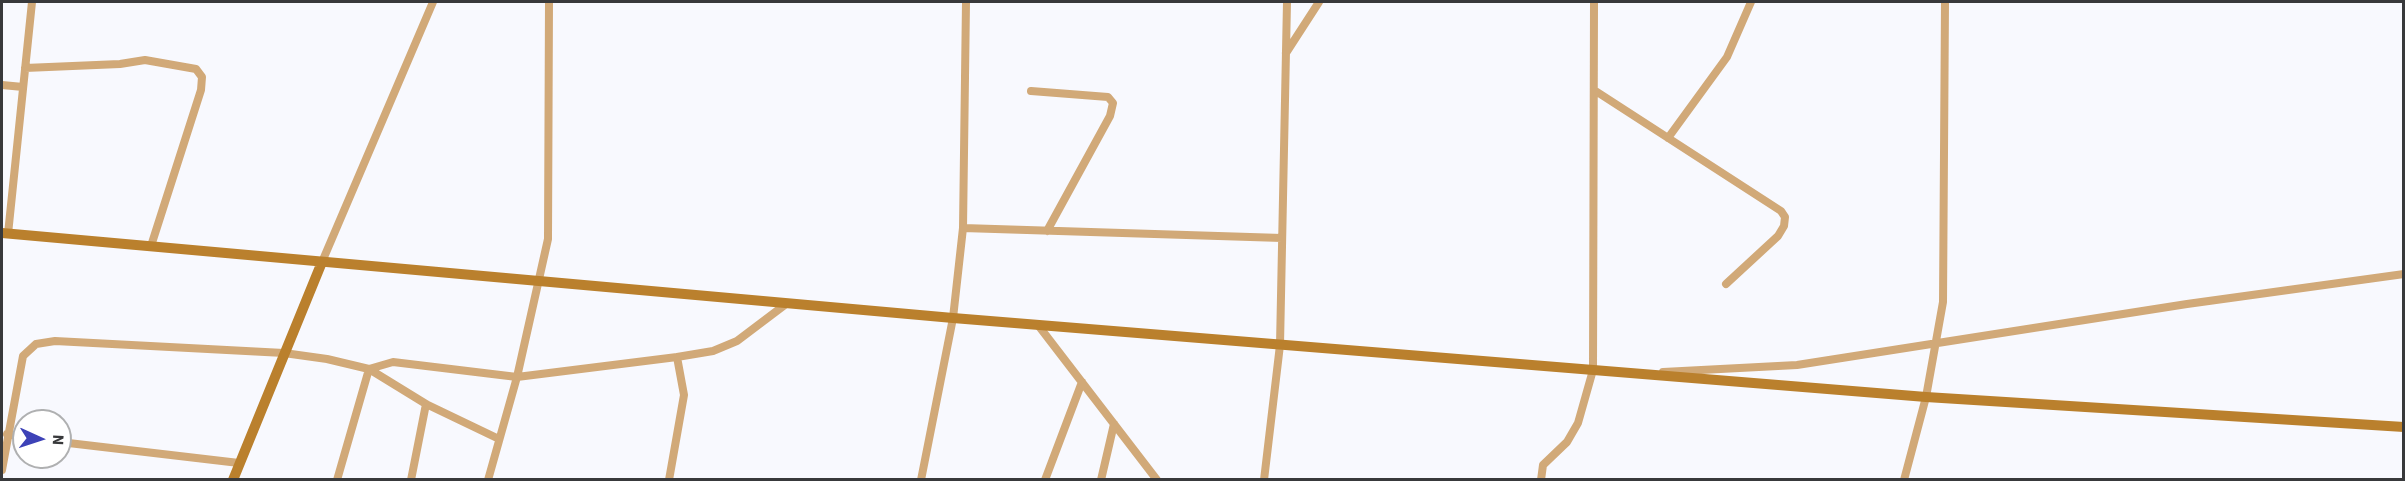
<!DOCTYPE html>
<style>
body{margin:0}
#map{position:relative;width:2405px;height:481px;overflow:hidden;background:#f8f9fe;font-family:"Source Sans 3",sans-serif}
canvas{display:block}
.frame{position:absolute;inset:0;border:3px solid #38393b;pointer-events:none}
.north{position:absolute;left:12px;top:409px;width:60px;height:60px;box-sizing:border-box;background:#fff;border:2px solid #afb0b1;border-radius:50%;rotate:93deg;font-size:16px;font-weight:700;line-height:24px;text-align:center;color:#38393b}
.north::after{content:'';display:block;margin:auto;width:21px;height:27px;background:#3d42b7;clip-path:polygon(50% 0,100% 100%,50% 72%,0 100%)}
</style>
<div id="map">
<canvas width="2405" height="481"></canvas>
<div class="frame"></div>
<div class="north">N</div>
</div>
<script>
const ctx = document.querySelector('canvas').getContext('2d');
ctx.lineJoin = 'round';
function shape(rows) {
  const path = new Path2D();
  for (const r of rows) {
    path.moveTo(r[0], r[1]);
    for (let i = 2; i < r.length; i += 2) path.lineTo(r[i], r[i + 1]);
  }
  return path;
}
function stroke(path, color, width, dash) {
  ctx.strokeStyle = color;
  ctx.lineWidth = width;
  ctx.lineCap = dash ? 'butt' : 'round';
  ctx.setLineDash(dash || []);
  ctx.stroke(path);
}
const street = shape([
 [1286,53,1319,2],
 [25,68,120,64,145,60,196,69,202,77,201,90,151,246],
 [2,85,23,87],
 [1594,90,1781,211,1785,217,1784,226,1778,236,1726,284],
 [1031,91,1108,97,1113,103,1110,116,1047,231],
 [1668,138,1727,57,1751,2],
 [963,228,1282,238],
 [8,234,32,2],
 [322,262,433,2],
 [1038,325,1157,480],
 [1663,372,1797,365,2187,304,2404,274],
 [7,434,24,437],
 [60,442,239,463],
 [2,470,23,356,36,344,55,341,284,353,327,359,369,369,426,404,499,439],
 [337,480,369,369,393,362,517,377,677,357,713,351,737,341,786,304],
 [411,480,426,404],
 [488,480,517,377,548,239,549,2],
 [669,480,684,395,677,357],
 [921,480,953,318,963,228,966,2],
 [1045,480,1082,382],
 [1101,480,1114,424],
 [1264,480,1280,345,1287,2],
 [1541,480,1543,465,1567,442,1578,423,1593,370,1594,2],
 [1904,480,1926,397,1943,302,1945,2]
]);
const secondary = shape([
 [2,233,953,318,1926,397,2404,427],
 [233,480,322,262]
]);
stroke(street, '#d1a978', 8);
stroke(secondary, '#ba802d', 10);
</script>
